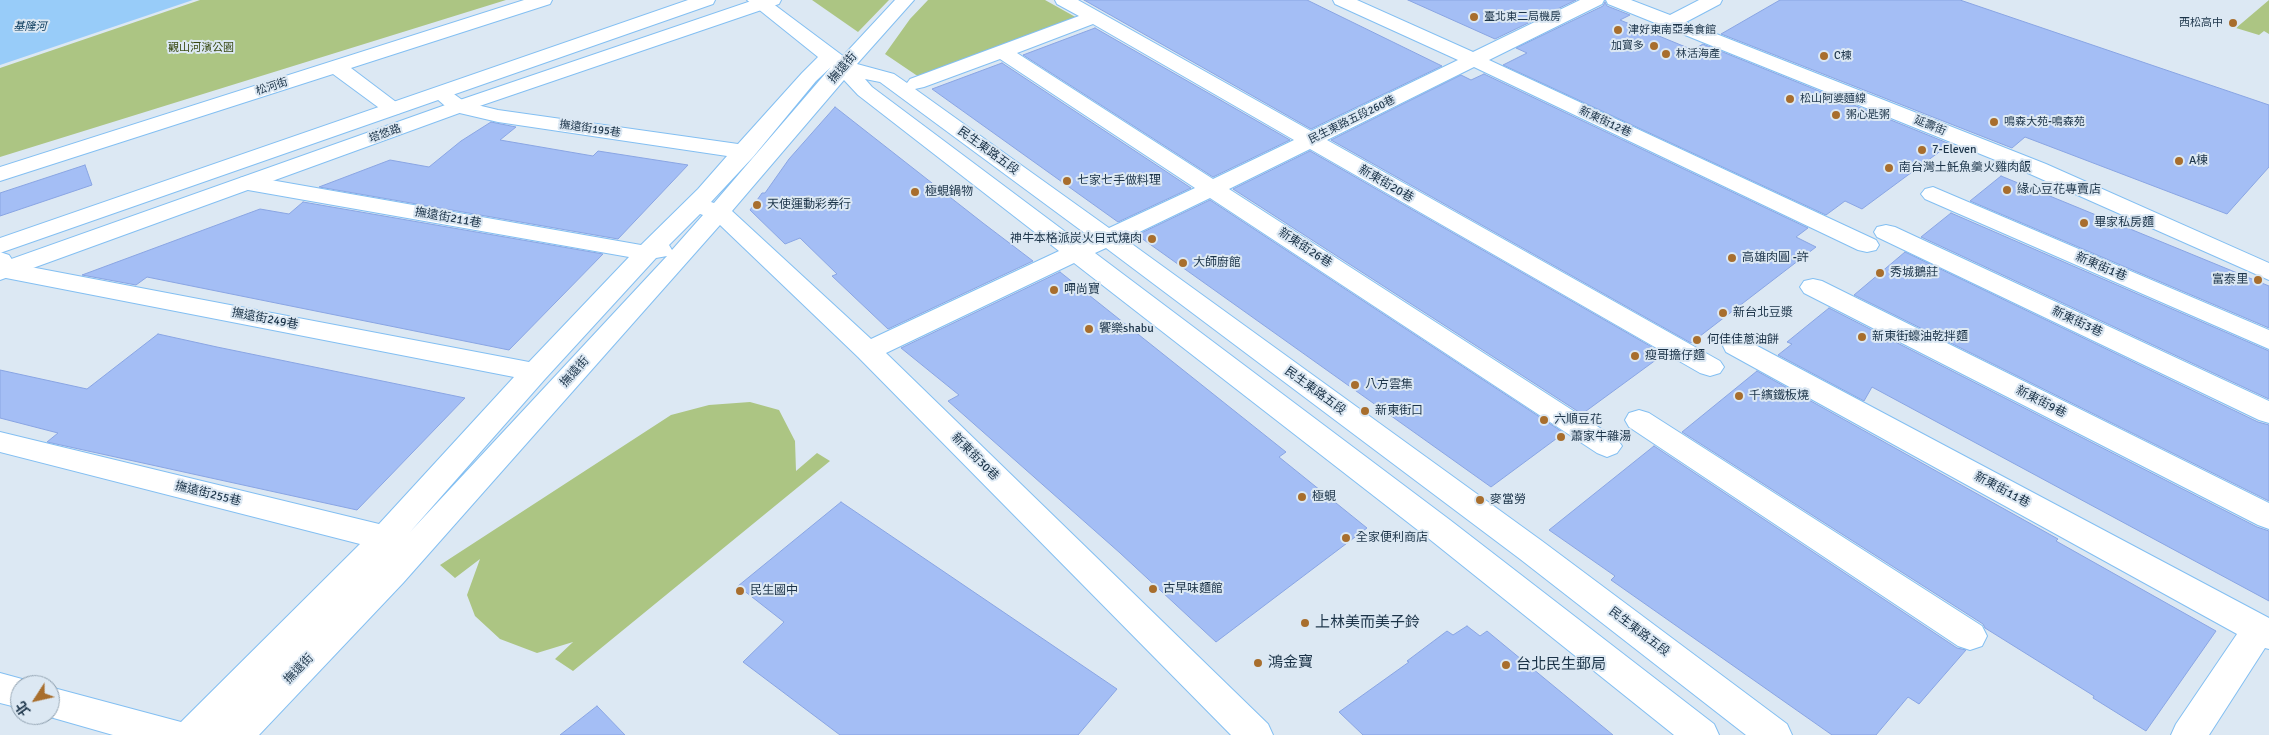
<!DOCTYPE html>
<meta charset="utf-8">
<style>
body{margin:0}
#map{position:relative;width:2269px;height:735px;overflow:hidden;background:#dce8f3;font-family:Signika,"Noto Sans TC",sans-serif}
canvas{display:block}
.north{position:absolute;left:10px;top:675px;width:50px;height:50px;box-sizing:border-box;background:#dce8f3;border:1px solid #8fa0af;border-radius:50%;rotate:235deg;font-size:14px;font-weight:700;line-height:20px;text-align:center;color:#1c3449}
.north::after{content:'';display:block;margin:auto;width:18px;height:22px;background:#a86e2d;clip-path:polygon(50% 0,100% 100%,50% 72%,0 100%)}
</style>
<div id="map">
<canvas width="2269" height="735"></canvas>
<div class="north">北</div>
</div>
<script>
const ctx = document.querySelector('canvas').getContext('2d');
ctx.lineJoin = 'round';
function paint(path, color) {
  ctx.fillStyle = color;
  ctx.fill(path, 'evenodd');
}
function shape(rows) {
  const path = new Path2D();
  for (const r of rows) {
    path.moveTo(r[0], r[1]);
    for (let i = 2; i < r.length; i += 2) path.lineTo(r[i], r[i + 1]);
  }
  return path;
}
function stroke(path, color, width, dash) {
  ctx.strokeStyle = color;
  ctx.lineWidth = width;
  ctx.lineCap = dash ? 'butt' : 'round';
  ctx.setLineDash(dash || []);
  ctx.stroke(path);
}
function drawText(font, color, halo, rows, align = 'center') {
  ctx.font = font + ' Signika,"Noto Sans TC",sans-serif';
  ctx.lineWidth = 4;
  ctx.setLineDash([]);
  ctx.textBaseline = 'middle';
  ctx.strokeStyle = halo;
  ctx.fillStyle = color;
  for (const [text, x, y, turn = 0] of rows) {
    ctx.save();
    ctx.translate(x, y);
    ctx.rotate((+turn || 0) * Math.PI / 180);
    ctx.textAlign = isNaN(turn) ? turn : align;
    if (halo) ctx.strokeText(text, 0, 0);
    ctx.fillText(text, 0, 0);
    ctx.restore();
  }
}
const green = shape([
 [200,0,506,0,0,157,0,68],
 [812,0,889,0,858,32],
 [928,0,1045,0,1079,19,919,77,885,54,910,19],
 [2269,0,2269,34,2264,31,2259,35,2236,28],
 [750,402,779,410,795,441,796,471,817,453,830,461,573,671,555,659,573,642,537,653,500,639,475,616,467,595,480,559,455,578,440,565,671,415,709,405]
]);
const water = shape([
 [0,0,193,0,0,65]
]);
const building = shape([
 [1084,0,1307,0,1442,66,1311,129,1084,0],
 [1408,0,1576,0,1495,39,1408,0],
 [1780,0,1960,0,2269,105,2269,167,2227,214,2025,137,2012,148,1721,34,1780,0],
 [1605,2,1607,6,1630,15,1620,20,1693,50,1703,44,1950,144,1862,209,1845,201,1826,215,1503,65,1527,53,1516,48,1603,6,1605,2],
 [1095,28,1290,140,1213,177,1023,55,1095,28],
 [1002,63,1191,188,1118,222,932,89,1002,63],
 [1484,74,1808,228,1796,237,1816,247,1691,343,1331,140,1461,75,1471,80,1484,74],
 [835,107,983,223,1033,261,888,329,832,276,837,274,800,238,785,244,750,210,762,193,765,193,789,159,835,107],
 [491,122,516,127,500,140,593,156,598,151,688,165,618,239,319,187,390,160,429,167,461,141,491,122],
 [1310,151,1664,354,1582,414,1233,189,1310,151],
 [85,165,92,185,0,216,0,193,85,165],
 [2001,176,2269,286,2269,328,1970,201,2001,176],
 [1210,200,1564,433,1491,487,1137,235,1210,200],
 [303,202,603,254,509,350,147,277,136,285,82,275,260,209,289,214,303,202],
 [1951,213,2269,351,2269,399,1921,237,1951,213],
 [1905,252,2258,422,2269,425,2269,501,1854,295,1905,252],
 [1060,272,1286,452,1279,457,1367,528,1216,642,1120,553,948,401,959,395,901,348,1060,272],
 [1829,308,2257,527,2269,531,2269,601,1872,387,1864,401,1778,355,1792,344,1787,342,1829,308],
 [158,334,217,347,465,398,357,510,47,442,58,433,0,418,0,370,87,389,158,334],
 [1757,371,2058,539,2056,541,2216,631,2146,731,2093,698,2094,696,1985,628,1983,624,1682,432,1757,371],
 [1654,446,1957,648,1966,650,1919,704,1908,697,1876,735,1832,735,1611,580,1615,576,1549,530,1654,446],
 [841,502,1117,689,1078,735,840,735,743,662,784,622,738,586,841,502],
 [1467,626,1480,636,1487,631,1613,735,1363,735,1339,712,1409,662,1407,661,1447,631,1453,635,1467,626],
 [597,706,625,735,560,735,597,706]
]);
const minor = shape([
 [524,0,552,0,550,4,351,68,400,105,404,109,400,113,393,115,386,113,333,74,0,181,0,167,524,0],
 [747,0,768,0,843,56,895,0,914,0,857,64,894,74,907,83,910,79,1079,16,1057,4,1055,0,1078,0,1311,131,1458,60,1335,4,1333,0,1357,0,1473,52,1580,0,1604,0,1602,4,1489,60,1876,240,1879,245,1876,250,1867,252,1858,250,1474,67,1327,140,1720,361,1724,367,1720,373,1710,376,1700,373,1310,149,1229,189,1617,439,1622,446,1617,453,1607,457,1597,453,1210,198,1125,239,1542,541,1787,724,1792,735,1746,735,1520,559,1106,248,1095,253,1450,520,1714,724,1719,735,1674,735,1428,538,1074,263,886,353,1268,724,1273,735,1231,735,858,357,720,225,403,583,259,735,113,735,43,715,50,715,50,687,181,722,360,544,0,452,0,432,379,524,514,377,6,278,0,276,0,252,9,255,15,264,529,362,629,257,248,190,240,188,237,183,240,178,248,176,641,245,698,189,727,156,498,122,451,111,430,93,433,89,440,87,447,89,465,102,498,110,738,144,802,73,818,57,747,0],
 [1093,24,1294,140,1213,179,1017,53,1093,24],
 [1000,59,1195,188,1109,228,915,89,924,87,1000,59],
 [831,67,714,203,711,202,753,157,816,81,831,67],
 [865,79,880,82,1090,237,1079,242,872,87,865,79],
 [844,80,858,95,1059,251,871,339,732,211,844,80],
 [700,214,703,215,672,250,669,245,700,214],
 [667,256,410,532,545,379,656,258,667,256],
 [1606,0,1631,0,1670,15,1699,0,1722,0,1720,4,1686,22,2046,164,2269,263,2269,280,2030,174,1608,4,1606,0],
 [1933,187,2269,330,2269,349,1925,199,1921,194,1925,189,1933,187],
 [1886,225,1895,227,2269,401,2269,423,2259,420,1877,237,1874,232,1877,227,1886,225],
 [1813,279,1822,281,2269,503,2269,529,2258,525,1804,293,1800,287,1804,281,1813,279],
 [1736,337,1746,340,2269,618,2269,649,2265,648,2209,735,2171,735,2176,724,2237,634,1726,352,1723,346,1726,340,1736,337],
 [1639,410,1649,413,1982,626,1987,636,1982,646,1970,650,1958,646,1629,427,1625,420,1629,413,1639,410],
 [0,673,33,682,34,685,20,685,20,708,0,703,0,673]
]);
const major = shape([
 [688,0,715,0,713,4,0,253,0,238,688,0],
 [754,0,781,0,779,4,465,111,0,280,0,263,451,103,754,0]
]);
const markers = [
 [1474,17,5,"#a86e2d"],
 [2233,23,5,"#a86e2d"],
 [1618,30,5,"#a86e2d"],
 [1654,46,5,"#a86e2d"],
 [1666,54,5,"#a86e2d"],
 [1824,56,5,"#a86e2d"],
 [1790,99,5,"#a86e2d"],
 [1836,115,5,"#a86e2d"],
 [1994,122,5,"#a86e2d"],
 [1922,150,5,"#a86e2d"],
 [2179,161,5,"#a86e2d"],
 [1889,168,5,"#a86e2d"],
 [1067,181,5,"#a86e2d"],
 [2007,190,5,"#a86e2d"],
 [915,192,5,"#a86e2d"],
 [757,205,5,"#a86e2d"],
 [2084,223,5,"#a86e2d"],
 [1152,239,5,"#a86e2d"],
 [1732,258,5,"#a86e2d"],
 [1183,263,5,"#a86e2d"],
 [1880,273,5,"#a86e2d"],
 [2258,280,5,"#a86e2d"],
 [1054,290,5,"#a86e2d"],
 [1723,313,5,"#a86e2d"],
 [1089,329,5,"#a86e2d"],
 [1862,337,5,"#a86e2d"],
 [1697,340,5,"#a86e2d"],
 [1635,356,5,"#a86e2d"],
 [1355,385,5,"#a86e2d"],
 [1739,396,5,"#a86e2d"],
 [1365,411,5,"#a86e2d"],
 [1544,420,5,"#a86e2d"],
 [1561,437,5,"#a86e2d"],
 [1302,497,5,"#a86e2d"],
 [1480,500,5,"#a86e2d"],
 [1346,538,5,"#a86e2d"],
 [1153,589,5,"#a86e2d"],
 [740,591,5,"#a86e2d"],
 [1305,623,5,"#a86e2d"],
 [1258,663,5,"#a86e2d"],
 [1506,665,5,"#a86e2d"]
];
const farPoinames = [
 ["臺北東二局機房",1484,17],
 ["西松高中",2223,23,"right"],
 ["津好東南亞美食館",1628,30],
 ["加寶多",1644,46,"right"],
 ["林活海產",1676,54],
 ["C棟",1834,56],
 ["松山阿婆麵線",1800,99],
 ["粥心匙粥",1846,115],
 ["鳴森大苑-鳴森苑",2004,122]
];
const farWaternames = [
 ["基隆河",30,27]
];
const farParknames = [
 ["觀山河濱公園",201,48]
];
const farStreetnames = [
 ["松河街",272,87,-18],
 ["民生東路五段260巷",1352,120,-26],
 ["新東街12巷",1605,122,25],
 ["延壽街",1930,126,22],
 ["撫遠街195巷",590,129,8],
 ["塔悠路",385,134,-20]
];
const streetNames = [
 ["撫遠街",843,68,-49],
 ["民生東路五段",988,151,36],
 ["新東街20巷",1386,184,30],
 ["撫遠街211巷",448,218,10],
 ["新東街26巷",1305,248,33],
 ["新東街1巷",2101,267,23],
 ["撫遠街249巷",265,319,11],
 ["新東街3巷",2077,322,25],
 ["撫遠街",575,372,-48],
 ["民生東路五段",1315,391,36],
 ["新東街9巷",2041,402,27],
 ["新東街30巷",975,457,45],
 ["新東街11巷",2002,490,28],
 ["撫遠街255巷",208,494,14],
 ["民生東路五段",1639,632,37],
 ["撫遠街",299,669,-46]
];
const poiNames = [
 ["7-Eleven",1932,150],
 ["A棟",2189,161],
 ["南台灣土魠魚羹火雞肉飯",1899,168],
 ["七家七手做料理",1077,181],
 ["緣心豆花專賣店",2017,190],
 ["極蜆鍋物",925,192],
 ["天使運動彩券行",767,205],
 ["畢家私房麵",2094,223],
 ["神牛本格派炭火日式燒肉",1142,239,"right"],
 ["高雄肉圓 -許",1742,258],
 ["大師廚館",1193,263],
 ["秀城鵝莊",1890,273],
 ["富泰里",2248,280,"right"],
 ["呷尚寶",1064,290],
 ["新台北豆漿",1733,313],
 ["饗樂shabu",1099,329],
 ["新東街蠔油乾拌麵",1872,337],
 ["何佳佳蔥油餅",1707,340],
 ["瘦哥擔仔麵",1645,356],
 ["八方雲集",1365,385],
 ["千繽鐵板燒",1749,396],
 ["新東街口",1375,411],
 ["六順豆花",1554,420],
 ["蕭家牛雜湯",1571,437],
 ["極蜆",1312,497],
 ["麥當勞",1490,500],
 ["全家便利商店",1356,538],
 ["古早味麵館",1163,589],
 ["民生國中",750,591]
];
const nearPoinames = [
 ["上林美而美子鈴",1315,623],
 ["鴻金寶",1268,663],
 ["台北民生郵局",1516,665]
];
paint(green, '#acc583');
paint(water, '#98ccf9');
paint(building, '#a4bef5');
stroke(building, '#89a5e3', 1);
stroke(minor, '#83bff2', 2);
stroke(major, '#83bff2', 2);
paint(minor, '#fff');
paint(major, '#fff');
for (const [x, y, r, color] of markers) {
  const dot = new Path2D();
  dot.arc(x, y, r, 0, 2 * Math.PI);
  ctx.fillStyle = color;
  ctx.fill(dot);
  stroke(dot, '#dce8f3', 2);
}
drawText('11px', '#1c3449', '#dce8f3', farPoinames, 'left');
drawText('italic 11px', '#003356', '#dce8f3', farWaternames);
drawText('11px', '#384913', '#dce8f3', farParknames);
drawText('11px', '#1c3449', '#dce8f3', farStreetnames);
drawText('12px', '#1c3449', '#dce8f3', streetNames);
drawText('12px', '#1c3449', '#dce8f3', poiNames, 'left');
drawText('15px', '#1c3449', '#dce8f3', nearPoinames, 'left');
</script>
